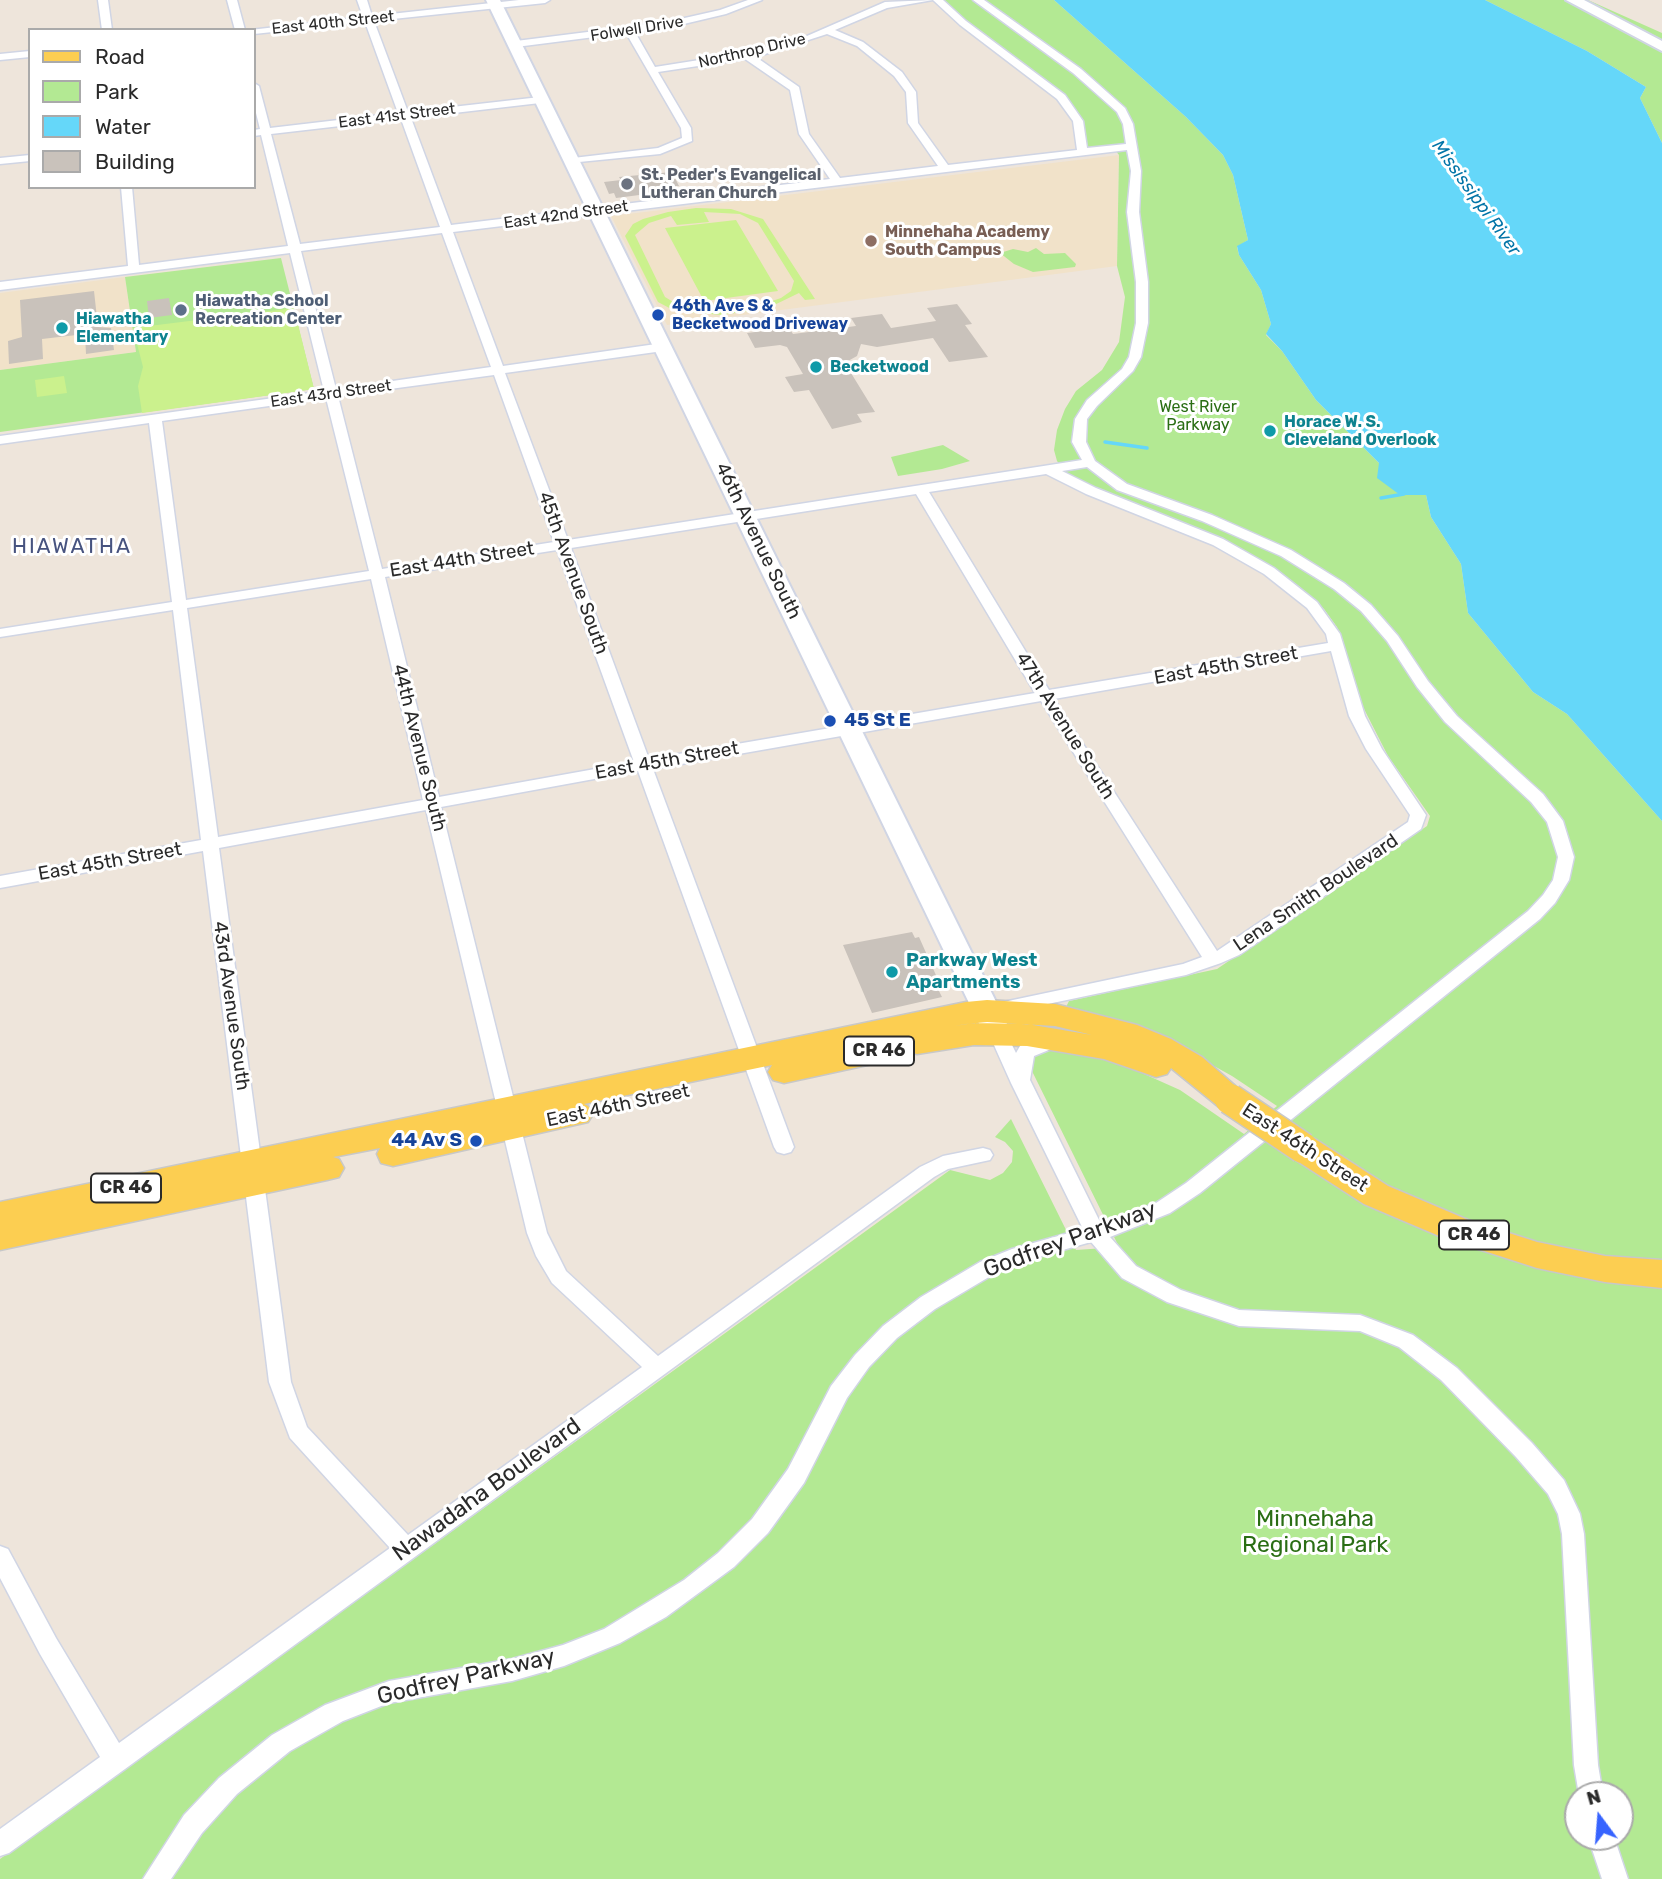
<!DOCTYPE html>
<style>
body{margin:0}
#map{position:relative;width:1662px;height:1879px;overflow:hidden;background:#eee5db;font-family:Rubik,sans-serif}
canvas{display:block}
.legend{position:absolute;left:28px;top:28px;width:228px;height:161px;box-sizing:border-box;background:#fff;border:2px solid #aaa;margin:0;padding:9px 12px;list-style:none;font-size:21px;color:#2a2a2a}
.legend li{display:flex;align-items:center;gap:14px;height:35px}
.legend b{width:35px;border:2px solid #aaa}
.north{position:absolute;left:1564px;top:1781px;width:70px;height:70px;box-sizing:border-box;background:#fff;border:2px solid #aaa;border-radius:50%;rotate:344deg;font-size:19px;font-weight:700;line-height:28px;text-align:center;color:#2a2a2a}
.north::after{content:'';display:block;margin:auto;width:24px;height:32px;background:#3764ff;clip-path:polygon(50% 0,100% 100%,50% 72%,0 100%)}
</style>
<div id="map">
<canvas width="1662" height="1879"></canvas>
<ul class="legend">
<li><b style="height:9px;background:#fcce51"></b>Road</li>
<li><b style="height:19px;background:#b3e993"></b>Park</li>
<li><b style="height:19px;background:#65d7f9"></b>Water</li>
<li><b style="height:19px;background:#c9c2bb"></b>Building</li>
</ul>
<div class="north">N</div>
</div>
<script>
const ctx = document.querySelector('canvas').getContext('2d');
ctx.lineJoin = 'round';
function paint(path, color) {
  ctx.fillStyle = color;
  ctx.fill(path, 'evenodd');
}
function shape(rows) {
  const path = new Path2D();
  for (const r of rows) {
    path.moveTo(r[0], r[1]);
    for (let i = 2; i < r.length; i += 2) path.lineTo(r[i], r[i + 1]);
  }
  return path;
}
function stroke(path, color, width, dash) {
  ctx.strokeStyle = color;
  ctx.lineWidth = width;
  ctx.lineCap = dash ? 'butt' : 'round';
  ctx.setLineDash(dash || []);
  ctx.stroke(path);
}
function drawText(font, color, halo, rows, align = 'center') {
  ctx.font = font + ' Rubik,sans-serif';
  ctx.lineWidth = 6;
  ctx.setLineDash([]);
  ctx.textBaseline = 'middle';
  ctx.strokeStyle = halo;
  ctx.fillStyle = color;
  for (const [text, x, y, turn = 0] of rows) {
    ctx.save();
    ctx.translate(x, y);
    ctx.rotate((+turn || 0) * Math.PI / 180);
    ctx.textAlign = isNaN(turn) ? turn : align;
    if (halo) ctx.strokeText(text, 0, 0);
    ctx.fillText(text, 0, 0);
    ctx.restore();
  }
}
const education = shape([
 [1119,155,1117,266,667,325,611,216],
 [125,277,136,352,0,370,0,293]
]);
const green = shape([
 [944,0,1054,0,1186,117,1223,155,1233,175,1248,240,1237,247,1239,255,1261,290,1271,324,1266,335,1282,351,1316,400,1379,463,1400,495,1426,495,1431,517,1461,564,1468,613,1533,692,1567,714,1662,821,1662,1879,0,1879,0,1859,950,1170,990,1180,1003,1173,1012,1162,1013,1151,1005,1142,995,1137,1011,1119,1076,1250,1119,1247,1030,1067,1032,1058,1038,1053,1046,1049,1074,1052,1124,1065,1180,1090,1244,1134,1277,1106,1232,1076,1169,1041,1100,1015,1066,1007,1069,1001,1217,969,1427,826,1430,816,1388,756,1363,707,1337,627,1324,609,1300,587,1259,559,1213,535,1073,480,1057,461,1054,450,1057,430,1065,409,1076,391,1102,370,1119,342,1125,297,1117,266,1119,155,1111,145,1087,148,1084,121,1066,97,968,22],
 [1578,1795,1620,1795,1620,1837,1578,1837],
 [1485,0,1588,0,1662,33,1662,143,1640,98,1646,87,1587,51],
 [1036,248,1044,254,1065,253,1076,264,1075,267,1033,272,1014,264,1000,253,1013,249,1028,252],
 [281,258,314,389,0,432,0,370,136,352,125,277],
 [943,445,970,461,942,469,898,476,891,457]
]);
const pitch = shape([
 [696,208,731,209,763,219,815,299,805,300,799,293,768,308,722,315,675,311,658,302,625,236,633,224,643,219,668,212],
 [704,212,740,214,758,223,794,281,791,291,781,298,757,306,718,310,680,306,665,297,635,235,649,223,671,216,677,225,709,222],
 [736,220,778,291,704,301,665,228],
 [294,308,314,389,142,413,138,386,143,367,133,328],
 [64,376,67,393,37,397,35,380]
]);
const water = shape([
 [1054,0,1485,0,1587,51,1646,87,1640,98,1662,143,1662,821,1567,714,1533,692,1468,613,1461,564,1431,517,1426,495,1400,495,1377,478,1379,463,1316,400,1282,351,1266,334,1271,324,1261,290,1239,255,1237,246,1248,240,1233,175,1223,155,1186,117]
]);
const stream = shape([
 [1105,442,1147,448],
 [1381,498,1404,494]
]);
const building = shape([
 [672,172,679,186,676,186,678,190,616,198,614,193,609,194,604,182,621,180,619,177],
 [94,291,98,327,111,328,114,350,86,354,85,334,42,339,43,359,9,364,8,341,22,337,20,300],
 [169,298,172,315,149,318,147,301],
 [957,304,972,324,965,325,988,357,949,362,933,338,877,347,861,344,857,356,848,361,851,373,875,412,857,414,862,422,832,429,809,390,794,392,785,377,803,374,787,347,780,345,755,348,747,333,789,328,793,334,856,326,851,318,882,314,891,328,936,321,927,308],
 [912,932,915,938,919,937,939,982,935,983,942,997,872,1013,843,945]
]);
const street = shape([
 [98,0,108,0,112,30,102,30,98,0],
 [227,0,237,0,245,30,235,30,227,0],
 [357,0,367,0,372,16,519,0,550,0,545,3,374,21,408,112,540,97,545,100,540,103,411,118,451,225,830,179,799,134,790,90,745,59,658,72,691,128,692,141,660,154,569,163,569,159,573,158,658,148,682,138,681,128,626,33,516,47,511,44,516,41,667,22,720,10,748,0,762,0,726,14,667,28,635,32,655,67,756,51,807,36,885,2,933,0,887,8,835,30,863,42,902,72,916,92,918,123,948,165,1077,150,1073,121,1057,99,960,25,933,0,943,0,966,21,1065,95,1083,121,1087,148,1126,144,1123,124,1117,112,1073,73,973,0,984,0,1081,69,1125,108,1133,124,1141,171,1139,212,1148,282,1148,323,1141,357,1133,371,1097,406,1087,419,1086,442,1095,461,1127,484,1212,515,1291,550,1344,583,1371,605,1398,636,1428,681,1457,716,1543,794,1563,821,1574,857,1569,880,1555,903,1540,919,1200,1193,1170,1213,1110,1237,1136,1266,1181,1290,1239,1310,1360,1315,1413,1335,1457,1368,1532,1443,1564,1480,1580,1514,1584,1534,1598,1765,1603,1795,1579,1795,1574,1765,1562,1534,1558,1514,1548,1494,1516,1457,1441,1380,1399,1347,1360,1331,1239,1326,1167,1302,1122,1278,1091,1242,1024,1261,994,1274,935,1309,897,1338,869,1367,847,1398,804,1483,768,1533,734,1567,666,1617,620,1643,564,1666,512,1681,389,1703,343,1721,290,1751,237,1794,202,1833,171,1879,143,1879,184,1815,219,1778,272,1735,325,1705,389,1681,512,1659,563,1645,604,1629,684,1580,718,1553,752,1519,788,1469,831,1386,855,1355,883,1326,921,1297,980,1262,1012,1249,1083,1229,1011,1083,989,1034,992,1029,1004,1029,1016,1053,1020,1046,1055,1034,1061,1035,1064,1040,1061,1045,1034,1056,1030,1080,1101,1224,1156,1203,1186,1183,1528,911,1543,895,1553,880,1558,857,1547,822,1531,802,1445,722,1417,687,1387,641,1361,611,1334,589,1281,556,1202,521,1117,490,1087,467,1062,471,1096,488,1223,539,1274,568,1317,602,1340,634,1365,716,1382,749,1426,815,1421,829,1239,955,1221,963,1186,975,1000,1014,994,1012,991,1008,994,1004,1183,964,1202,957,1041,701,653,769,794,1147,791,1152,784,1154,777,1152,774,1147,638,771,441,807,547,1233,566,1271,658,1356,920,1167,943,1156,983,1148,990,1150,993,1155,990,1160,948,1169,934,1177,125,1769,9,1853,0,1856,0,1829,100,1757,40,1654,0,1578,0,1546,8,1549,56,1638,119,1743,390,1548,290,1438,269,1382,203,851,0,888,0,876,201,840,173,610,0,637,0,629,172,602,149,423,0,444,0,436,324,391,290,253,0,290,0,282,128,266,121,187,132,187,139,265,288,246,261,135,254,136,254,130,260,129,254,105,254,83,259,86,270,128,398,113,365,22,254,34,254,30,250,30,363,17,357,0],
 [827,34,857,46,894,76,906,92,908,123,938,166,840,178,809,134,799,87,756,57,827,34],
 [401,119,440,227,300,244,271,134,401,119],
 [1127,150,1131,171,1127,212,1136,282,1136,323,1129,357,1122,369,1087,400,1075,419,1072,442,1082,460,568,540,505,373,663,351,669,347,663,343,503,366,453,232,1127,150],
 [442,233,491,367,336,389,301,251,442,233],
 [494,375,554,542,382,569,338,396,494,375],
 [326,398,369,571,186,600,162,421,326,398],
 [1046,474,1086,494,1213,545,1264,574,1307,608,1326,634,1328,643,1049,690,929,492,1046,474],
 [916,494,1035,693,649,759,571,548,916,494],
 [557,550,634,762,439,797,385,577,557,550],
 [371,579,423,800,218,837,187,608,371,579],
 [1331,651,1349,716,1366,749,1410,815,1408,822,1217,951,1054,699,1331,651],
 [426,810,527,1233,536,1256,552,1283,642,1367,408,1535,307,1427,291,1382,219,848,426,810],
 [30,51,30,57,0,60,0,54,30,51],
 [30,155,30,161,0,164,0,158,30,155],
 [1588,1837,1614,1837,1628,1879,1602,1879,1588,1837]
]);
const secondary = shape([
 [486,0,500,0,1011,1032,1007,1039,997,1042,987,1039,983,1032,486,0],
 [1566,0,1584,0,1662,41,1662,51,1566,0]
]);
const primary = shape([
 [987,1000,1055,1004,1137,1025,1171,1039,1202,1057,1241,1091,1246,1099,1241,1107,1230,1111,1219,1107,1171,1068,1167,1074,1156,1077,1104,1059,1027,1046,974,1045,917,1054,906,1051,901,1043,905,1037,875,1043,883,1045,888,1053,883,1061,872,1064,784,1083,773,1080,768,1072,772,1065,584,1104,588,1106,593,1114,588,1122,393,1166,381,1163,377,1154,380,1148,333,1157,339,1159,344,1168,339,1177,327,1180,0,1250,0,1202,966,1002,987,1000],
 [987,1022,1055,1026,1092,1035,1027,1024,974,1023,954,1026,966,1024,987,1022],
 [1303,1136,1315,1139,1388,1186,1468,1220,1537,1242,1605,1256,1662,1260,1662,1288,1605,1282,1537,1268,1444,1238,1364,1204,1291,1157,1287,1148,1291,1139,1303,1136]
]);
const primaryBridge = shape([
 [1230,1099,1303,1148]
]);
const markers = [
 [627,184,7,"#6b7280"],
 [871,241,7,"#8d6e63"],
 [181,310,7,"#5c6f8a"],
 [658,315,7,"#1a4fb4"],
 [62,328,7,"#0f9aa8"],
 [816,367,7,"#0f9aa8"],
 [1270,431,7,"#0f9aa8"],
 [830,721,7,"#1a4fb4"],
 [892,972,7,"#0f9aa8"],
 [476,1141,7,"#1a4fb4"]
];
const farStreetnames = [
 ["East 40th Street",333,23,-6],
 ["Folwell Drive",637,29,-9],
 ["Northrop Drive",752,51,-13],
 ["East 41st Street",397,116,-7],
 ["East 42nd Street",566,215,-8],
 ["East 43rd Street",331,394,-8]
];
const farWorshipnames = [
 ["St. Peder's Evangelical",641,175],
 ["Lutheran Church",641,193]
];
const farEducationnames = [
 ["Minnehaha Academy",885,232],
 ["South Campus",885,250]
];
const farServicenames = [
 ["Hiawatha School",195,301],
 ["Recreation Center",195,319]
];
const farTransitnames = [
 ["46th Ave S &",672,306],
 ["Becketwood Driveway",672,324]
];
const farCulturenames = [
 ["Hiawatha",76,319],
 ["Elementary",76,337],
 ["Becketwood",830,367],
 ["Horace W. S.",1284,422],
 ["Cleveland Overlook",1284,440]
];
const farParknames = [
 ["West River",1198,407],
 ["Parkway",1198,425]
];
const farWaternames = [
 ["Mississippi River",1476,198,54]
];
const shields = [
 [879,1051,70],
 [126,1188,70],
 [1474,1235,70]
];
const shieldNames = [
 ["CR 46",879,1051],
 ["CR 46",126,1188],
 ["CR 46",1474,1235]
];
const streetNames = [
 ["46th Avenue South",758,541,64],
 ["East 44th Street",462,560,-9],
 ["45th Avenue South",573,573,70],
 ["East 45th Street",1226,666,-10],
 ["47th Avenue South",1065,726,58],
 ["44th Avenue South",419,748,76],
 ["East 45th Street",667,761,-10],
 ["East 45th Street",110,862,-10],
 ["Lena Smith Boulevard",1316,893,-34],
 ["43rd Avenue South",231,1006,82],
 ["East 46th Street",618,1106,-12],
 ["East 46th Street",1305,1148,33]
];
const transitNames = [
 ["45 St E",844,721],
 ["44 Av S",462,1141,"right"]
];
const cultureNames = [
 ["Parkway West",906,961],
 ["Apartments",906,983]
];
const neighbourhoodNames = [
 ["HIAWATHA",72,547]
];
const nearStreetnames = [
 ["Godfrey Parkway",1070,1240,-20],
 ["Nawadaha Boulevard",487,1490,-36],
 ["Godfrey Parkway",466,1677,-13]
];
const nearParknames = [
 ["Minnehaha",1315,1519],
 ["Regional Park",1315,1545]
];
paint(education, '#f1e2c9');
paint(green, '#b3e993');
paint(pitch, '#cbf18d');
paint(water, '#65d7f9');
stroke(stream, '#65d7f9', 3.5);
paint(building, '#c9c2bb');
stroke(street, '#d0d5e4', 3);
stroke(secondary, '#d0d5e4', 4);
stroke(primary, '#c8c8c8', 3);
paint(street, '#fff');
paint(secondary, '#fff');
paint(primary, '#fcce51');
stroke(primaryBridge, '#c8c8c8', 33, []);
stroke(primaryBridge, '#fcce51', 30);
for (const [x, y, r, color] of markers) {
  const dot = new Path2D();
  dot.arc(x, y, r, 0, 2 * Math.PI);
  ctx.fillStyle = color;
  ctx.fill(dot);
  stroke(dot, '#fff', 2.5);
}
drawText('16px', '#2a2a2a', '#fff', farStreetnames);
drawText('bold 16px', '#5b616d', '#fff', farWorshipnames, 'left');
drawText('bold 16px', '#785e54', '#fff', farEducationnames, 'left');
drawText('bold 16px', '#4e5e75', '#fff', farServicenames, 'left');
drawText('bold 16px', '#164399', '#fff', farTransitnames, 'left');
drawText('bold 16px', '#0d838f', '#fff', farCulturenames, 'left');
drawText('16px', '#2a6e14', '#fff', farParknames);
drawText('italic 18px', '#0274a7', '#fff', farWaternames);
for (const [x, y, w] of shields) {
  const box = new Path2D();
  box.roundRect(x - w / 2, y - 14.5, w, 29, 5);
  ctx.fillStyle = '#fff';
  ctx.fill(box);
  stroke(box, '#2a2a2a', 2);
}
drawText('bold 18px', '#2a2a2a', null, shieldNames);
drawText('19px', '#2a2a2a', '#fff', streetNames);
drawText('bold 19px', '#164399', '#fff', transitNames, 'left');
drawText('bold 19px', '#0d838f', '#fff', cultureNames, 'left');
ctx.letterSpacing = '2px';
drawText('21px', '#47537f', '#fff', neighbourhoodNames);
ctx.letterSpacing = '0px';
drawText('23px', '#2a2a2a', '#fff', nearStreetnames);
drawText('23px', '#2a6e14', '#fff', nearParknames);
</script>
